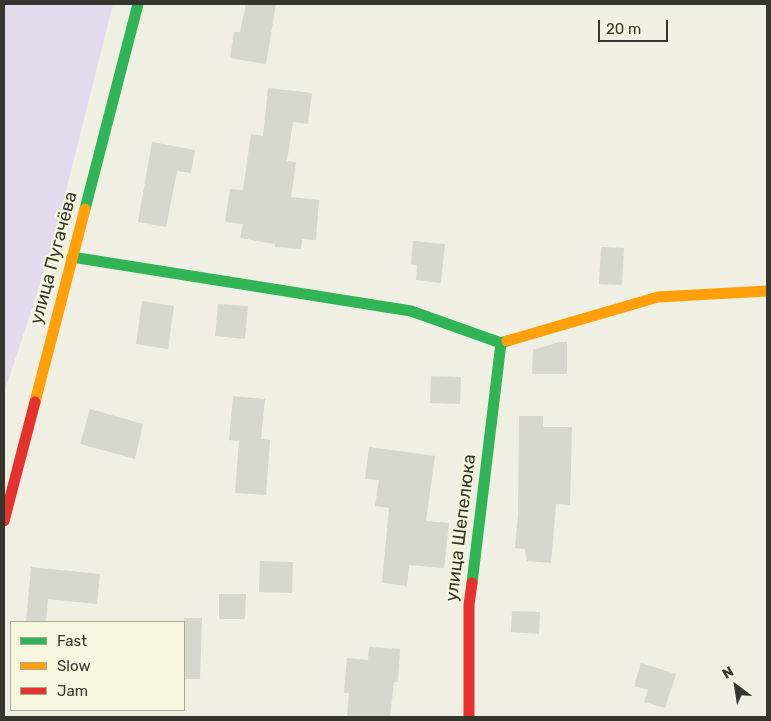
<!DOCTYPE html>
<meta charset="utf-8">
<style>
body{margin:0}
#map{position:relative;width:771px;height:721px;overflow:hidden;background:#eff0e3;font-family:Rubik,sans-serif}
canvas{display:block}
.frame{position:absolute;inset:0;border:5px solid #35362d;pointer-events:none}
.legend{position:absolute;left:10px;top:621px;width:175px;height:90px;box-sizing:border-box;background:#f4f6dd;border:1px solid #a8a997;margin:0;padding:6px 9px;list-style:none;font-size:15px;color:#35362d}
.legend li{display:flex;align-items:center;gap:10px;height:25px}
.legend b{width:25px;border:1px solid #a8a997}
.north{position:absolute;left:711px;top:661px;width:50px;height:50px;-webkit-text-stroke:4px #f4f6dd;paint-order:stroke;rotate:329deg;font-size:14px;font-weight:700;line-height:20px;text-align:center;color:#35362d}
.north::after{content:'';display:block;margin:auto;width:18px;height:22px;background:#35362d;clip-path:polygon(50% 0,100% 100%,50% 72%,0 100%)}
.scale{position:absolute;left:598px;top:20px;width:70px;height:22px;box-sizing:border-box;border:2px solid #35362d;border-top:0;padding-left:6px;font-size:15px;line-height:18px;white-space:nowrap;color:#35362d;-webkit-text-stroke:4px #f4f6dd;paint-order:stroke}
</style>
<div id="map">
<canvas width="771" height="721"></canvas>
<div class="frame"></div>
<ul class="legend">
<li><b style="height:6px;background:#30b455"></b>Fast</li>
<li><b style="height:6px;background:#ff9f0a"></b>Slow</li>
<li><b style="height:6px;background:#e5322d"></b>Jam</li>
</ul>
<div class="north">N</div>
<div class="scale">20 m</div>
</div>
<script>
const ctx = document.querySelector('canvas').getContext('2d');
ctx.lineJoin = 'round';
function paint(path, color) {
  ctx.fillStyle = color;
  ctx.fill(path, 'evenodd');
}
function shape(rows) {
  const path = new Path2D();
  for (const r of rows) {
    path.moveTo(r[0], r[1]);
    for (let i = 2; i < r.length; i += 2) path.lineTo(r[i], r[i + 1]);
  }
  return path;
}
function stroke(path, color, width, dash) {
  ctx.strokeStyle = color;
  ctx.lineWidth = width;
  ctx.lineCap = dash ? 'butt' : 'round';
  ctx.setLineDash(dash || []);
  ctx.stroke(path);
}
function drawText(font, color, halo, rows, align = 'center') {
  ctx.font = font + ' Rubik,sans-serif';
  ctx.lineWidth = 4.5;
  ctx.setLineDash([]);
  ctx.textBaseline = 'middle';
  ctx.strokeStyle = halo;
  ctx.fillStyle = color;
  for (const [text, x, y, turn = 0] of rows) {
    ctx.save();
    ctx.translate(x, y);
    ctx.rotate((+turn || 0) * Math.PI / 180);
    ctx.textAlign = isNaN(turn) ? turn : align;
    if (halo) ctx.strokeText(text, 0, 0);
    ctx.fillText(text, 0, 0);
    ctx.restore();
  }
}
const green = shape([
 [4,4,113,4,50,254,4,393]
]);
const building = shape([
 [246,4,276,4,266,64,230,58,234,32,240,32],
 [268,88,312,93,308,124,293,122,287,161,296,162,291,197,319,200,316,240,302,239,301,249,275,247,275,244,240,238,243,224,225,222,230,189,243,190,251,134,263,136],
 [152,142,195,150,191,173,177,171,166,227,138,222],
 [413,241,445,244,441,283,416,280,417,265,411,264],
 [601,247,624,248,622,285,599,284],
 [142,301,174,306,168,349,136,344],
 [218,304,248,306,245,339,215,336],
 [559,342,567,342,567,374,532,374,533,350],
 [431,376,461,377,460,404,430,403],
 [233,396,265,399,261,439,270,440,266,495,235,493,239,441,229,440],
 [90,409,143,424,135,459,80,444],
 [519,416,543,416,543,427,572,427,570,505,556,504,551,563,527,561,525,549,515,548,518,515],
 [369,447,435,456,426,521,449,523,444,568,409,565,407,586,382,583,389,508,375,506,379,480,365,479],
 [260,561,293,562,292,593,259,592],
 [31,567,100,574,97,604,48,599,46,622,26,622],
 [219,594,246,594,245,619,219,619],
 [512,611,540,612,539,634,511,632],
 [184,618,202,618,200,679,184,679],
 [369,647,400,649,398,682,394,682,390,717,347,717,349,693,344,693,347,658,368,660],
 [641,663,676,674,665,708,644,702,648,690,634,686]
]);
const fast = shape([
 [85,209,138,4],
 [72,257,411,311,501,343,507,341],
 [472,583,501,343]
]);
const slow = shape([
 [507,341,658,297,767,291],
 [35,402,85,209]
]);
const jam = shape([
 [4,521,35,402],
 [469,717,469,605,472,583]
]);
const streetNames = [
 ["улица Пугачёва",54,258,-75],
 ["улица Шепелюка",461,528,-83]
];
paint(green, '#e2daed');
paint(building, '#d6d7cd');
stroke(fast, '#30b455', 11);
stroke(slow, '#ff9f0a', 11);
stroke(jam, '#e5322d', 11);
drawText('18px', '#35362d', '#f4f6dd', streetNames);
</script>
